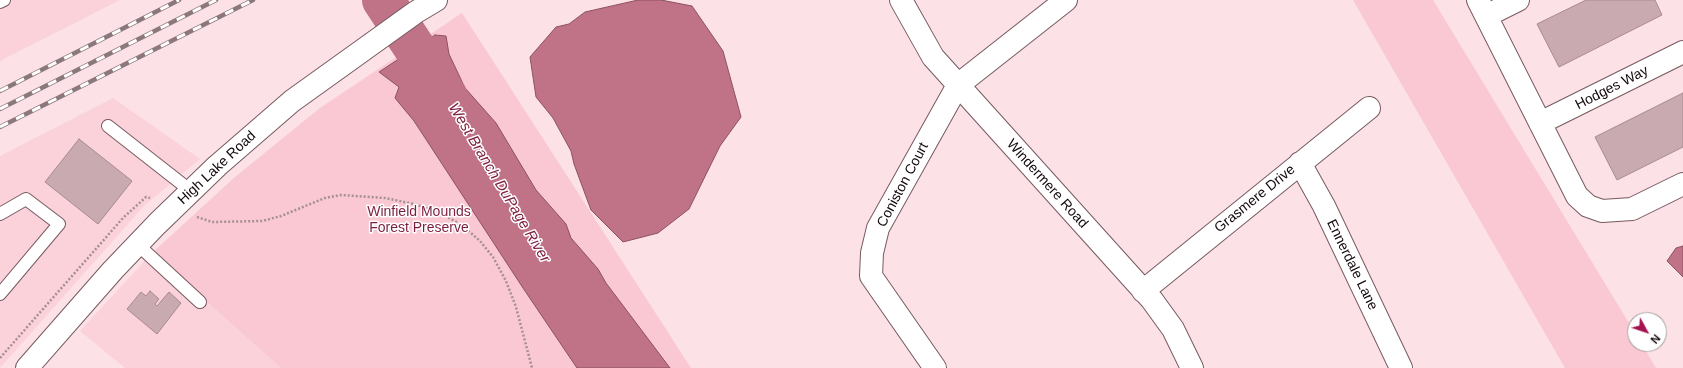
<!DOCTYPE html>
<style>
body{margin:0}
#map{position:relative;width:1683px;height:368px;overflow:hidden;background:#fce1e7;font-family:Arial,sans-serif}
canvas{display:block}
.north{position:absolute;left:1627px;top:312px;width:40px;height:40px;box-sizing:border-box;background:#fff;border:1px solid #a19c9d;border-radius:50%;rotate:130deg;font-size:11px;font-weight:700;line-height:16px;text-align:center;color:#13080b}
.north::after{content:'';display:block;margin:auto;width:14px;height:18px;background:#a51352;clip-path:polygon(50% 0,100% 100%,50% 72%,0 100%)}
</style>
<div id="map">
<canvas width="1683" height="368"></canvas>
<div class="north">N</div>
</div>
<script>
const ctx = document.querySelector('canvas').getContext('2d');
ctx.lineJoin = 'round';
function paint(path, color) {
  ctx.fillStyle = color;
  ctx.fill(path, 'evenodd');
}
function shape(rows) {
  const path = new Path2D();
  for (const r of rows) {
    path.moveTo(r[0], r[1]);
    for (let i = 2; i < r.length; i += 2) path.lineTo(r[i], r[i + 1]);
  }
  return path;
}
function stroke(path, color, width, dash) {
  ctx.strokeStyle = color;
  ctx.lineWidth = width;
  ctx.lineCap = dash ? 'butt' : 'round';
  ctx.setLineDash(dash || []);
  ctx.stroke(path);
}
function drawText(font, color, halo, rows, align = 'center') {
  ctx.font = font + ' Arial,sans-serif';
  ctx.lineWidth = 3;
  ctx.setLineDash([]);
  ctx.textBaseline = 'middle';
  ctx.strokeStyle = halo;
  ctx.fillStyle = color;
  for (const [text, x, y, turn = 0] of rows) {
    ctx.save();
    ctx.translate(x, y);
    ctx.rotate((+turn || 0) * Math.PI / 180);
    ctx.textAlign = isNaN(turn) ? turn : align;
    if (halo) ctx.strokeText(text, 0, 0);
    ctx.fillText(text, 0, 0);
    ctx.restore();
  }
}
const built = shape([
 [0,0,120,0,0,61],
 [113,98,200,159,144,206,0,368,0,156],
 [152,253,281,368,125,368,80,331]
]);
const green = shape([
 [1353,0,1433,0,1635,333,1635,344,1642,344,1656,368,1565,368],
 [462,13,691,368,281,368,152,253,235,177,320,108]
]);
const water = shape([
 [638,0,661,0,692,6,723,51,741,117,720,146,689,209,658,233,623,242,591,210,574,164,571,151,553,118,536,97,530,57,556,27,569,24,585,12,638,0],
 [435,35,446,36,449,54,465,88,496,123,536,190,566,224,571,238,598,269,606,283,670,368,577,368,523,288,414,121,395,98,399,87,379,72,435,35],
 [1683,246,1683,277,1667,261,1676,248,1683,246]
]);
const river = shape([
 [383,0,447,97]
]);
const building = shape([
 [1586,0,1655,0,1662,15,1559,67,1537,24,1586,0],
 [1683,93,1683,147,1617,180,1595,137,1683,93],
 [79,139,132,181,98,224,45,182,79,139],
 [150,291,159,299,155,304,157,306,169,292,181,303,157,334,127,309,141,292,146,296,150,291]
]);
const path = shape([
 [197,217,212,222,262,221,281,216,325,198,341,195,385,198,414,204,439,212,463,226,480,241,493,257,506,281,516,307,532,368],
 [0,358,123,218,146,197,150,198]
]);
const service = shape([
 [0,2,4,0],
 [108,126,191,191],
 [0,214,26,199,59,224,0,294],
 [137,244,200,302]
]);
const minor = shape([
 [901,0,933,57,1152,300,1173,329,1192,368],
 [1478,0,1577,196,1588,206,1602,211,1632,209,1683,184],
 [1486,16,1518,0],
 [1540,123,1683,52],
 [1300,163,1324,206,1401,368],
 [1143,291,1369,108],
 [935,368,871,276,872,253,878,228,958,85,1066,0]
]);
const tertiary = shape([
 [27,368,113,270,157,224,217,166,292,101,416,12,436,0]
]);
const rail = shape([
 [0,91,179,0],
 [0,109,216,0],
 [0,127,253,0]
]);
const streetNames = [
 ["Hodges Way",1612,88,-27],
 ["High Lake Road",217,168,-43],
 ["Windermere Road",1047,184,48],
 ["Coniston Court",903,185,-62],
 ["Grasmere Drive",1255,199,-39],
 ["Ennerdale Lane",1352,265,64]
];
const parkNames = [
 ["Winfield Mounds",419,212],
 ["Forest Preserve",419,228]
];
const waterNames = [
 ["West Branch DuPage River",499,183,59]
];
paint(built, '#fbd1da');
paint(green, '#f9c8d3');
paint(water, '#c07287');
stroke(water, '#8c5262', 1);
stroke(river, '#c07287', 42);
paint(building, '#c9aab1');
stroke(building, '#a88a91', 1);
stroke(service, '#765a60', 14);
stroke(minor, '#765a60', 24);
stroke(tertiary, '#765a60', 24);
stroke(path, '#a48f94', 2.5, [2, 2]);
stroke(service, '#fff', 12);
stroke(minor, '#fff', 22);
stroke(tertiary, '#fff', 22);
stroke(rail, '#8b787c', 4.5);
stroke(rail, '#fff', 3, [9]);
drawText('14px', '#13080b', '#fff', streetNames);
drawText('14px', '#7c1e40', '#fff', parkNames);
drawText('italic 15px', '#7f2143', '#fff', waterNames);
</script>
